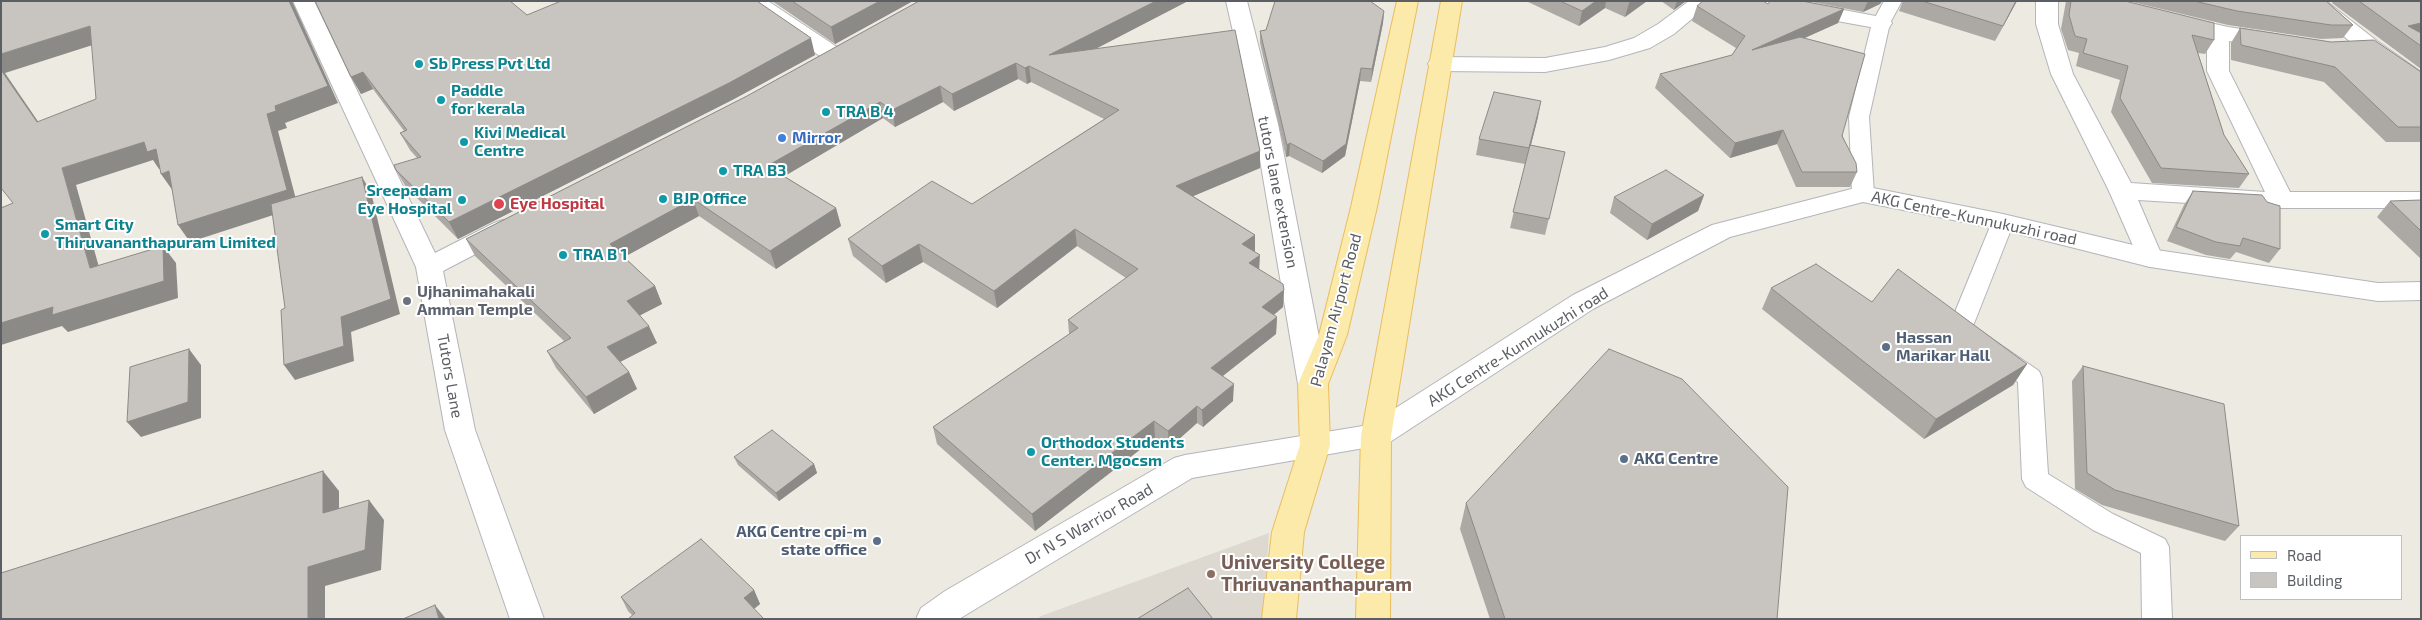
<!DOCTYPE html>
<style>
body{margin:0}
#map{position:relative;width:2422px;height:620px;overflow:hidden;background:#edeae2;font-family:"Exo 2",sans-serif}
canvas{display:block}
.frame{position:absolute;inset:0;border:2px solid #5b5e62;pointer-events:none}
.legend{position:absolute;left:2240px;top:535px;width:162px;height:65px;box-sizing:border-box;background:#fff;border:1px solid #bdbfc0;margin:0;padding:6px 9px;list-style:none;font-size:15px;color:#5b5e62}
.legend li{display:flex;align-items:center;gap:10px;height:25px}
.legend b{width:25px;border:1px solid #bdbfc0}
</style>
<div id="map">
<canvas width="2422" height="620"></canvas>
<div class="frame"></div>
<ul class="legend">
<li><b style="height:6px;background:#fbeaa9"></b>Road</li>
<li><b style="height:14px;background:#c8c5c0"></b>Building</li>
</ul>
</div>
<script>
const ctx = document.querySelector('canvas').getContext('2d');
ctx.lineJoin = 'round';
function paint(path, color) {
  ctx.fillStyle = color;
  ctx.fill(path, 'evenodd');
}
function shape(rows) {
  const path = new Path2D();
  for (const r of rows) {
    path.moveTo(r[0], r[1]);
    for (let i = 2; i < r.length; i += 2) path.lineTo(r[i], r[i + 1]);
  }
  return path;
}
function stroke(path, color, width, dash) {
  ctx.strokeStyle = color;
  ctx.lineWidth = width;
  ctx.lineCap = dash ? 'butt' : 'round';
  ctx.setLineDash(dash || []);
  ctx.stroke(path);
}
function drawText(font, color, halo, rows, align = 'center') {
  ctx.font = font + ' "Exo 2",sans-serif';
  ctx.lineWidth = 4;
  ctx.setLineDash([]);
  ctx.textBaseline = 'middle';
  ctx.strokeStyle = halo;
  ctx.fillStyle = color;
  for (const [text, x, y, turn = 0] of rows) {
    ctx.save();
    ctx.translate(x, y);
    ctx.rotate((+turn || 0) * Math.PI / 180);
    ctx.textAlign = isNaN(turn) ? turn : align;
    if (halo) ctx.strokeText(text, 0, 0);
    ctx.fillText(text, 0, 0);
    ctx.restore();
  }
}
const education = shape([
 [1269,533,1263,619,1037,619,1041,616]
]);
const service = shape([
 [1884,1,1902,1,1890,23,1869,117,1874,194,1871,199,1863,201,1855,199,1852,194,1849,117,1872,23,1884,1],
 [2003,215,2011,217,2014,222,1973,326,2039,371,2042,378,2048,474,2113,514,2165,539,2169,547,2172,619,2142,619,2141,553,2093,530,2026,487,2022,479,2018,382,1951,335,1948,329,1992,222,1995,217,2003,215]
]);
const minor = shape([
 [293,1,314,1,435,253,494,223,503,220,512,223,516,229,512,235,443,271,475,430,544,619,510,619,445,430,416,267,293,1],
 [744,1,768,1,843,51,846,56,843,61,835,63,827,61,747,5,744,1],
 [1226,1,1247,1,1278,124,1328,384,1323,392,1313,395,1303,392,1298,384,1254,124,1226,1],
 [1689,1,1713,1,1674,34,1650,48,1609,60,1545,72,1439,71,1431,69,1428,64,1431,59,1439,57,1545,58,1605,47,1634,38,1658,24,1689,1],
 [1750,1,1796,1,1881,17,1889,18,1892,23,1889,28,1881,29,1760,7,1753,5,1750,1],
 [2036,1,2058,1,2058,24,2073,74,2131,183,2265,192,2207,71,2207,35,2171,27,2168,22,2171,17,2179,16,2228,27,2274,34,2282,36,2285,41,2282,46,2274,48,2229,41,2229,71,2290,192,2421,192,2421,208,2271,208,2138,200,2163,258,2159,264,2150,267,2141,264,2109,191,2051,74,2036,24,2036,1],
 [2303,1,2326,1,2377,41,2421,72,2421,90,2413,88,2361,51,2303,1]
]);
const tertiary = shape([
 [1863,186,2003,214,2150,249,2378,283,2421,282,2421,300,2378,301,2150,267,2003,230,1863,202,1730,237,1593,309,1387,444,1192,478,959,619,916,619,921,608,945,591,1174,458,1185,455,1369,425,1573,295,1712,225,1863,186]
]);
const primary = shape([
 [1397,1,1418,1,1377,207,1347,335,1328,384,1330,445,1304,532,1296,619,1262,619,1272,532,1300,445,1298,384,1319,335,1351,207,1397,1],
 [1441,1,1462,1,1391,436,1390,619,1356,619,1361,436,1441,1]
]);
const wall = shape([
 [315,1,527,15,815,55,734,99,458,239,406,187,396,170,417,158,410,150,400,133,404,131,373,89,361,94],
 [772,1,913,1,835,44],
 [919,1,1188,1,1095,49,1260,151,1260,168,1193,196,1255,235,1255,252,1259,269,1284,290,1283,307,1274,315,1277,317,1276,334,1223,376,1233,401,1203,427,1197,423,1169,448,1155,438,1035,531,937,444,933,427,1069,334,1068,320,1126,278,1077,246,997,308,923,262,886,283,853,256,848,239,972,204,1104,119,1031,82,1027,84,1018,79,954,111,943,102,895,127,883,118,784,176,836,208,841,226,776,269,699,216,624,257,655,286,662,304,640,315,657,343,620,362,629,372,637,389,594,414,556,368,547,351,564,341,475,256,466,239,747,96],
 [1526,1,1647,1,1625,17,1605,8,1579,26],
 [1661,1,1686,1,1674,10],
 [1807,1,1882,1,1880,4,1863,12],
 [1903,1,2017,1,1995,41,1899,11],
 [2066,1,2125,1,2214,40,2205,54,2198,53,2224,135,2249,174,2239,188,2152,183,2111,112,2120,80,2076,66,2079,53,2068,50,2061,29],
 [2128,1,2326,1,2353,25,2343,38,2321,39,2228,25],
 [2333,1,2421,1,2421,69,2332,3],
 [1768,4,1844,9,1838,23,1804,38,1857,172,1850,187,1796,187,1777,144,1730,158,1655,88,1660,74,1732,55,1736,48,1692,21,1697,6],
 [1384,11,1383,23,1371,82,1360,81,1345,156,1322,173,1289,156,1286,157,1260,43,1260,31],
 [2240,28,2331,42,2421,72,2421,142,2386,142,2324,82,2231,60,2231,43],
 [1538,117,1531,145,1565,152,1545,235,1510,228,1525,164,1476,155,1479,139],
 [2193,191,2280,249,2269,263,2236,252,2230,259,2206,255,2167,241,2184,205],
 [1704,195,1698,211,1647,240,1610,213,1614,197],
 [2421,200,2421,259,2377,217,2390,201],
 [1771,288,1872,302,2027,364,2013,385,1924,439,1762,309],
 [2083,366,2239,526,2225,541,2102,505,2075,489,2072,381],
 [734,457,814,464,817,473,779,501,738,465],
 [1466,503,1777,619,1490,619,1460,529],
 [754,590,760,604,754,609,633,616,628,611,621,597]
]);
const shadedWall = shape([
 [289,1,292,1,338,103,285,123,287,128,278,131,298,207,190,242,178,225,267,114],
 [880,1,913,1,835,44,831,27],
 [1156,1,1188,1,1051,72,1049,55],
 [1596,1,1606,1,1605,8,1579,26,1582,11],
 [1631,1,1647,1,1625,17,1629,3],
 [1677,1,1686,1,1674,10],
 [1868,1,1882,1,1880,4,1863,12],
 [2016,1,2017,1,1995,41,2003,26],
 [1844,9,1838,23,1747,64,1752,50],
 [1384,11,1383,23,1371,82,1372,69],
 [2421,23,2421,34,2408,26],
 [90,26,102,42,5,73,50,139,37,122,1,70,1,54],
 [811,38,815,55,734,99,458,239,449,222],
 [1016,63,1018,79,954,111,952,94],
 [1029,66,1031,82,1027,84,1025,68],
 [1361,68,1360,81,1345,156,1322,173,1323,161],
 [363,72,373,89,361,94,351,77],
 [940,86,943,102,895,127,892,110],
 [1541,101,1538,117,1526,164,1529,148],
 [880,102,883,118,773,183,767,166],
 [1783,130,1777,144,1730,158,1735,143],
 [144,142,156,149,169,166,159,169,153,160,76,185,104,285,90,268,62,168],
 [1290,143,1289,156,1286,157,1287,145],
 [1260,151,1260,168,1177,203,1176,186],
 [169,171,173,191,161,174],
 [362,177,371,192,400,314,351,332,354,361,295,380,284,365,341,317],
 [1704,195,1698,211,1647,240,1652,224],
 [693,199,699,216,617,261,610,244],
 [836,208,841,226,776,269,770,251],
 [1075,229,1077,246,997,308,994,291],
 [1255,235,1255,252,1242,244],
 [919,244,923,262,886,283,882,266],
 [163,246,176,263,178,298,68,332,62,326,1,345,1,323],
 [1260,255,1259,272,1249,263],
 [655,286,662,304,635,318,627,301],
 [1284,290,1283,307,1262,324,1262,307],
 [1277,317,1276,334,1211,385,1211,368],
 [649,326,657,343,616,364,607,347],
 [189,349,201,365,201,418,141,437,127,422],
 [2027,364,2013,385,1924,439,1936,419],
 [629,372,637,389,594,414,586,397],
 [1234,384,1233,401,1203,427,1202,410],
 [1197,406,1197,423,1169,448,1168,431],
 [1154,421,1155,438,1035,531,1032,514],
 [814,464,817,473,779,501,776,493],
 [323,471,339,491,339,533,323,513],
 [369,500,384,520,381,570,325,586,325,619,308,619,308,567],
 [754,590,760,604,750,612,744,598],
 [435,605,446,619,439,619]
]);
const building = shape([
 [1,1,289,1,328,86,275,106,276,111,267,114,287,190,178,225,169,171,161,174,156,149,147,152,144,142,62,168,90,268,163,246,164,281,52,315,53,307,1,323,1,208,13,203,1,188,1,70,37,122,96,99,90,26,1,54,1,1],
 [315,1,510,1,527,15,561,1,757,1,811,38,729,83,449,222,396,170,394,165,421,157,400,133,407,130,363,72,351,77,315,1],
 [792,1,880,1,831,27,792,1],
 [919,1,1156,1,1049,55,1235,30,1260,151,1176,186,1255,235,1242,244,1260,255,1249,263,1283,284,1284,290,1262,307,1277,317,1211,368,1234,384,1202,410,1197,406,1168,431,1154,421,1032,514,933,427,1078,328,1068,320,1138,269,1075,229,994,291,919,244,882,266,848,239,932,181,972,204,1119,110,1029,66,1025,68,1016,63,952,94,940,86,892,110,880,102,767,166,836,208,770,251,693,199,610,244,655,286,627,301,649,326,607,347,629,372,586,397,547,351,571,338,466,239,747,96,919,1],
 [1275,1,1370,1,1384,11,1372,69,1361,68,1346,144,1323,161,1290,143,1287,145,1260,31,1266,30,1275,1],
 [1560,1,1596,1,1582,11,1560,1],
 [1703,1,1763,1,1768,4,1770,1,1802,1,1844,9,1752,50,1800,37,1865,54,1842,136,1856,163,1857,172,1802,172,1783,130,1735,143,1660,74,1732,55,1745,36,1697,6,1703,1],
 [1922,1,2016,1,2003,26,1922,1],
 [2071,1,2125,1,2214,23,2214,40,2192,35,2224,135,2249,174,2161,168,2120,98,2128,66,2083,53,2087,39,2075,36,2069,15,2071,1],
 [2194,1,2326,1,2353,25,2331,25,2237,11,2194,1],
 [2359,1,2421,1,2421,23,2408,26,2421,33,2421,46,2359,1],
 [2240,28,2331,42,2374,40,2421,72,2421,127,2398,127,2335,67,2241,45,2240,28],
 [1494,92,1541,101,1529,148,1479,139,1494,92],
 [1530,145,1565,152,1549,219,1513,212,1530,145],
 [1666,170,1704,195,1652,224,1614,197,1666,170],
 [362,177,391,299,341,317,344,346,284,365,281,310,285,308,271,204,362,177],
 [2193,191,2262,195,2267,202,2280,206,2280,249,2243,238,2240,246,2216,242,2176,227,2193,191],
 [2421,200,2421,231,2390,201,2421,200],
 [1816,264,1872,302,1898,269,2027,364,1936,419,1771,288,1816,264],
 [189,349,188,402,127,422,130,367,189,349],
 [1609,349,1682,379,1788,487,1777,619,1505,619,1466,503,1609,349],
 [2083,366,2224,404,2239,526,2115,490,2087,473,2083,366],
 [772,430,814,464,776,493,734,457,772,430],
 [323,471,323,513,369,500,365,550,308,567,308,619,1,619,1,573,323,471],
 [701,539,754,590,744,598,764,619,628,619,635,613,621,597,701,539],
 [1188,588,1213,619,1137,619,1188,588],
 [435,605,439,619,403,619,435,605]
]);
const markers = [
 [419,64,5,"#0f9aa8"],
 [441,100,5,"#0f9aa8"],
 [826,112,5,"#0f9aa8"],
 [782,138,5,"#3f7fe0"],
 [464,142,5,"#0f9aa8"],
 [723,171,5,"#0f9aa8"],
 [663,199,5,"#0f9aa8"],
 [462,200,5,"#0f9aa8"],
 [499,204,6,"#e0444e"],
 [45,234,5,"#0f9aa8"],
 [563,255,5,"#0f9aa8"],
 [407,301,5,"#6b7280"],
 [1886,347,5,"#5c6f8a"],
 [1031,452,5,"#0f9aa8"],
 [1624,459,5,"#5c6f8a"],
 [877,541,5,"#5c6f8a"],
 [1211,574,5,"#8d6e63"]
];
const cultureNames = [
 ["Sb Press Pvt Ltd",429,64],
 ["Paddle",451,91],
 ["for kerala",451,109],
 ["TRA B 4",836,112],
 ["Kivi Medical",474,133],
 ["Centre",474,151],
 ["TRA B3",733,171],
 ["Sreepadam",452,191,"right"],
 ["Eye Hospital",452,209,"right"],
 ["BJP Office",673,199],
 ["Smart City",55,225],
 ["Thiruvananthapuram Limited",55,243],
 ["TRA B 1",573,255],
 ["Orthodox Students",1041,443],
 ["Center. Mgocsm",1041,461]
];
const shopNames = [
 ["Mirror",792,138]
];
const streetNames = [
 ["tutors lane extension",1278,192,79],
 ["AKG Centre-Kunnukuzhi road",1974,218,12],
 ["Palayam Airport Road",1336,310,-75],
 ["AKG Centre-Kunnukuzhi road",1518,347,-32],
 ["Tutors Lane",450,376,80],
 ["Dr N S Warrior Road",1089,524,-30]
];
const healthNames = [
 ["Eye Hospital",510,204]
];
const worshipNames = [
 ["Ujhanimahakali",417,292],
 ["Amman Temple",417,310]
];
const serviceNames = [
 ["Hassan",1896,338],
 ["Marikar Hall",1896,356],
 ["AKG Centre",1634,459],
 ["AKG Centre cpi-m",867,532,"right"],
 ["state office",867,550,"right"]
];
const nearEducationnames = [
 ["University College",1221,563],
 ["Thriuvananthapuram",1221,585]
];
paint(education, '#ddd9d1');
stroke(service, '#b3b5b9', 2);
stroke(minor, '#b3b5b9', 2);
stroke(tertiary, '#b3b5b9', 2);
stroke(primary, '#eabd5e', 2);
paint(service, '#fff');
paint(minor, '#fff');
paint(tertiary, '#fff');
paint(primary, '#fbeaa9');
paint(wall, '#aca9a5');
paint(shadedWall, '#8c8a86');
paint(building, '#c8c5c0');
stroke(building, '#8c8a86', 1);
for (const [x, y, r, color] of markers) {
  const dot = new Path2D();
  dot.arc(x, y, r, 0, 2 * Math.PI);
  ctx.fillStyle = color;
  ctx.fill(dot);
  stroke(dot, '#fff', 2);
}
drawText('bold 16px', '#0d838f', '#fff', cultureNames, 'left');
drawText('bold 16px', '#366cbe', '#fff', shopNames, 'left');
drawText('16px', '#5b5e62', '#fff', streetNames);
drawText('bold 16px', '#be3a42', '#fff', healthNames, 'left');
drawText('bold 16px', '#5b616d', '#fff', worshipNames, 'left');
drawText('bold 16px', '#4e5e75', '#fff', serviceNames, 'left');
drawText('bold 19px', '#785e54', '#fff', nearEducationnames, 'left');
</script>
